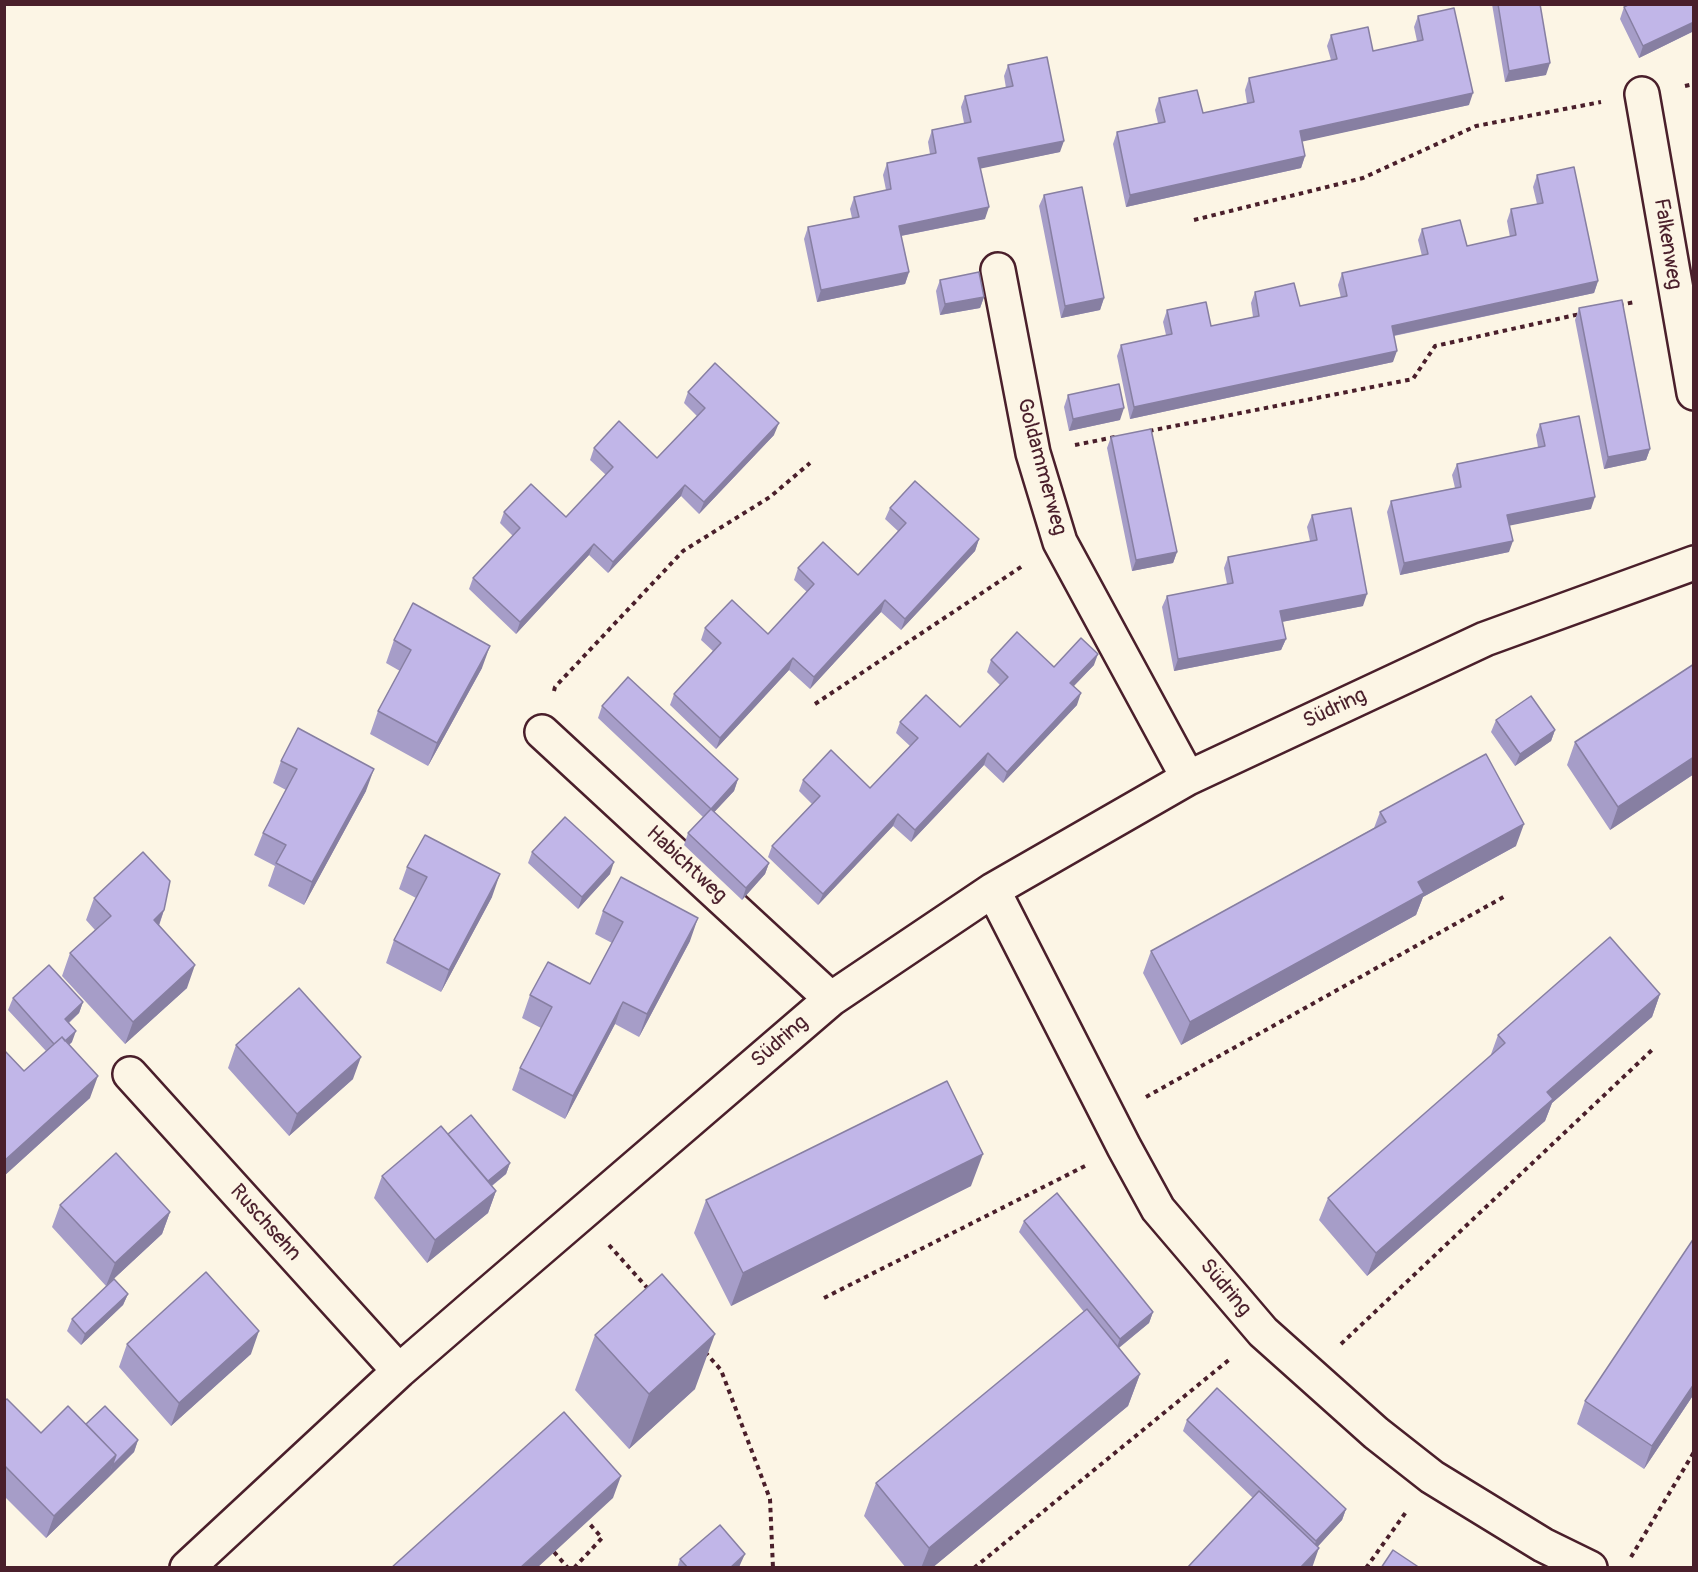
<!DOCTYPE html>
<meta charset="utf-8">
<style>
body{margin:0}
#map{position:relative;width:1698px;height:1572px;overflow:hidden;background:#fcf5e5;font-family:Pangolin,sans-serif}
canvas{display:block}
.frame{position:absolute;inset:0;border:6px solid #4a1f2b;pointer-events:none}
</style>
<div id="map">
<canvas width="1698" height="1572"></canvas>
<div class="frame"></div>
</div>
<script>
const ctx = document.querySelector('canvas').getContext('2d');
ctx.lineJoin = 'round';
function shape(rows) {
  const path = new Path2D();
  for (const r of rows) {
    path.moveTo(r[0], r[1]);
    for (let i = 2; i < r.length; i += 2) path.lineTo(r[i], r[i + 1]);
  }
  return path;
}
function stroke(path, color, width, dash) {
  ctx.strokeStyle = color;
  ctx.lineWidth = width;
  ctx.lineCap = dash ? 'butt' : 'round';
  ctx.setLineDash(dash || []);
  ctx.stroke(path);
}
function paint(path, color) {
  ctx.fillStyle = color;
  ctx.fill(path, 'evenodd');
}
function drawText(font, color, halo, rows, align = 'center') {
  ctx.font = font + ' Pangolin,sans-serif';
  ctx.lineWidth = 4.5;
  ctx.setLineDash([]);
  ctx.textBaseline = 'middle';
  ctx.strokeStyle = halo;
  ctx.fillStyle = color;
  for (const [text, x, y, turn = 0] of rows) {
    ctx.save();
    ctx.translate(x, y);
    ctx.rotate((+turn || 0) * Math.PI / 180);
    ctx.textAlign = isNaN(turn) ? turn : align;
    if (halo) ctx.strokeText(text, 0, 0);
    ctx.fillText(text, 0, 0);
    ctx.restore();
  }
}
const path = shape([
 [1685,86,1694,84],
 [1194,220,1363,178,1476,126,1601,102],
 [1619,305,1635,302],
 [1149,431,1413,379,1435,346,1580,314],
 [1075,445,1115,437],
 [554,691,555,687,683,551,770,497,810,463],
 [815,704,1024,565],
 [1146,1097,1507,895],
 [609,1245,650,1291],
 [824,1298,1085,1166],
 [1341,1344,1652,1050],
 [705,1352,721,1370,770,1499,773,1568],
 [554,1552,568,1568],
 [1631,1557,1694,1452],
 [574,1568,602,1538,588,1522],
 [974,1568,1230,1359],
 [1366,1568,1406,1512]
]);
const minor = shape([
 [1642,94,1694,393],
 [998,270,1033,453,1060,542,1188,778],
 [542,732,831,999],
 [993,890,1124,1147,1158,1209,1263,1332,1376,1433,1432,1477,1543,1545,1590,1568],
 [130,1074,399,1371],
 [187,1568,399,1371,474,1306,831,999,883,964,993,890,1188,778,1485,639,1694,563]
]);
const wall = shape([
 [1492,4,1540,4,1546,75,1505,82],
 [1694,4,1694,31,1639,58,1620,19,1624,7],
 [1418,16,1469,105,1302,141,1305,156,1301,168,1126,207,1113,144,1117,132,1158,123,1155,110,1159,98,1203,113,1247,103,1245,90,1249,78,1331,60,1327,46,1331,35,1373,51,1417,41,1414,27],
 [1008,65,1060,152,980,168,985,219,901,236,909,272,905,284,817,302,804,239,808,227,852,218,850,209,854,197,886,190,883,175,887,163,930,154,928,142,932,130,964,123,961,107,965,96,1006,88,1004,76],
 [1537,175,1598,281,1594,293,1394,336,1393,362,1130,419,1117,356,1121,345,1166,335,1163,322,1167,310,1211,326,1253,317,1251,303,1255,292,1300,306,1341,298,1338,285,1342,273,1422,256,1418,240,1422,229,1467,246,1510,237,1507,221,1511,209,1537,204,1533,187],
 [1044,195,1104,298,1100,310,1061,318,1039,206],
 [940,280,984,297,980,308,940,315,936,291],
 [1579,308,1650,449,1646,460,1604,469,1575,320],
 [688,392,774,435,699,514,681,496,608,573,589,555,516,634,469,589,473,578,513,536,500,523,504,512,566,517,606,475,590,460,594,448,657,458,697,416,684,403],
 [1068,395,1120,420,1069,431,1064,407],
 [1540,424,1591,509,1509,525,1509,552,1400,575,1387,512,1391,501,1455,488,1452,475,1457,464,1538,447,1536,435],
 [1111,437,1177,552,1173,563,1132,571,1107,448],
 [890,508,979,539,975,551,901,630,881,612,810,689,789,670,716,749,670,705,674,694,713,651,701,640,705,628,768,634,807,592,794,580,798,568,858,575,899,532,885,519],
 [1312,515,1363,606,1282,622,1286,639,1281,650,1174,671,1162,607,1167,596,1227,584,1224,568,1228,557,1310,541,1307,527],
 [394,640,482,668,428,766,370,734,378,711,400,671,386,663],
 [991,660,1054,667,1094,665,1074,686,1077,705,1003,783,984,765,911,842,893,826,818,905,768,857,772,846,812,804,799,791,803,780,870,788,910,746,896,733,900,722,960,727,1000,685,987,672],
 [1694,664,1694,774,1610,830,1567,765,1575,742],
 [602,706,738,779,734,791,714,812,769,863,765,874,742,900,684,845,688,833,703,817,598,718],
 [1496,720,1555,730,1551,741,1515,766,1491,732],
 [281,761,366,791,304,905,268,886,275,866,254,855,263,833,286,790,273,783],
 [1380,812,1516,846,1423,897,1416,915,1181,1045,1143,973,1151,951,1374,828],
 [532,852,610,874,578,909,528,863],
 [407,867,492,897,441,992,386,963,394,940,416,898,399,889],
 [94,898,164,910,159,926,187,988,125,1044,62,976,70,953,95,930,86,920],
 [603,911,690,941,639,1037,615,1024,565,1119,512,1090,520,1068,541,1028,522,1018,530,995,590,984,612,943,595,934],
 [1660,994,1652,1017,1552,1103,1545,1121,1367,1276,1319,1220,1328,1198,1490,1057,1498,1035],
 [13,998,83,1002,79,1013,69,1023,72,1042,69,1045,90,1098,4,1176,4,1050,24,1071,46,1051,8,1010],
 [236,1045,353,1079,289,1136,228,1068],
 [448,1134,510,1163,506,1174,492,1186,496,1191,488,1213,427,1263,374,1198,382,1176],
 [971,1186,731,1306,694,1233,706,1200],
 [60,1205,170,1212,162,1234,106,1286,52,1227],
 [1024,1221,1153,1312,1149,1323,1119,1348,1140,1374,1128,1406,932,1568,906,1568,864,1516,876,1483,1084,1312,1019,1232],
 [128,1294,123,1305,81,1345,67,1331,72,1319],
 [595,1335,695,1389,629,1449,575,1390],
 [127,1344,251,1354,171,1426,119,1367],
 [1694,1394,1644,1469,1577,1424,1585,1401],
 [4,1401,41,1433,86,1424,138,1440,134,1452,46,1538,4,1496],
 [1187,1420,1346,1509,1342,1520,1317,1547,1253,1498,1183,1431],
 [680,1559,740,1565,738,1568,677,1568]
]);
const shadedWall = shape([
 [1694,22,1694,31,1639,58,1643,46],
 [1550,63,1546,75,1505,82,1509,71],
 [1473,93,1469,105,1296,143,1300,131],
 [1064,141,1060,152,974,170,978,158],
 [1305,156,1301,168,1126,207,1130,195],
 [989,207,985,219,895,237,899,226],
 [909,272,905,284,817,302,821,290],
 [1598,281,1594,293,1387,337,1392,326],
 [984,297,980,308,940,315,945,304],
 [1104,298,1100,310,1061,318,1065,306],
 [1397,351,1393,362,1130,419,1134,407],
 [1124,408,1120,420,1069,431,1073,419],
 [779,423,774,435,699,514,704,502],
 [1650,449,1646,460,1604,469,1608,457],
 [685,485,681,496,608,573,613,562],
 [1595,497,1591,509,1503,527,1507,515],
 [979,539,975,551,901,630,905,619],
 [1513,541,1509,552,1400,575,1404,563],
 [594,544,589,555,516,634,520,622],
 [1177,552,1173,563,1132,571,1136,560],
 [1367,594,1363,606,1276,623,1280,611],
 [885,600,881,612,810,689,814,677],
 [1286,639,1281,650,1174,671,1178,659],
 [490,646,482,668,428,766,437,743],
 [1098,654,1094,665,1066,694,1070,683],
 [793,658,789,670,716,749,720,738],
 [1081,693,1077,705,1003,783,1007,772],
 [1555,730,1551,741,1515,766,1520,754],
 [988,753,984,765,911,842,915,830],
 [1694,757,1694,774,1610,830,1618,807],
 [374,769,366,791,304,905,312,882],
 [738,779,734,791,707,820,711,809],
 [898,814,893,826,818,905,823,894],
 [1524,824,1516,846,1423,897,1416,915,1181,1045,1190,1022,1418,882],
 [614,862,610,874,578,909,582,897],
 [769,863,765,874,742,900,746,888],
 [500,874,492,897,441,992,449,970],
 [164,910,156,933,154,920],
 [698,918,690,941,639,1037,647,1014],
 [195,965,187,988,125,1044,133,1022],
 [1660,994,1652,1017,1552,1103,1545,1121,1367,1276,1376,1253,1547,1092],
 [83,1002,79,1013,60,1030,65,1019],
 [623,1002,615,1024,565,1119,573,1096],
 [76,1031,72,1042,53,1059,58,1048],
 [361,1057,353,1079,289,1136,297,1114],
 [98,1076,90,1098,4,1176,4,1161],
 [983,1154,971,1186,731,1306,743,1273],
 [510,1163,506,1174,475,1199,480,1188],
 [496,1191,488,1213,427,1263,435,1240],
 [170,1212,162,1234,106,1286,115,1263],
 [128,1294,123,1305,81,1345,85,1334],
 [1153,1312,1149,1323,1116,1350,1120,1339],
 [259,1331,251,1354,171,1426,179,1403],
 [715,1334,695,1389,629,1449,649,1394],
 [1140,1374,1128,1406,932,1568,921,1568,929,1548],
 [1694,1384,1694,1394,1644,1469,1652,1446],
 [138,1440,134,1452,108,1478,112,1466],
 [116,1455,108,1478,46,1538,54,1516],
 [621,1476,613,1498,537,1568,520,1568],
 [1346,1509,1342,1520,1312,1553,1316,1541],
 [1319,1548,1312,1568,1300,1568],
 [745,1554,740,1565,738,1568,730,1568]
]);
const building = shape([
 [1498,4,1540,4,1550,63,1509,71,1498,4],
 [1630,4,1694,4,1694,22,1643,46,1624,7,1630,4],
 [1454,8,1473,93,1300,131,1305,156,1130,195,1117,132,1165,122,1159,98,1197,90,1203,113,1254,102,1249,78,1337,59,1331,35,1368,27,1373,51,1423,40,1418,16,1454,8],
 [1047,57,1064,141,978,158,989,207,899,226,909,272,821,290,808,227,859,217,854,197,891,189,887,163,936,153,932,130,971,122,965,96,1013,86,1008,65,1047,57],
 [1574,167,1598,281,1392,326,1397,351,1134,407,1121,345,1172,334,1167,310,1206,302,1211,326,1259,316,1255,292,1294,283,1300,306,1347,296,1342,273,1428,254,1422,229,1460,220,1467,246,1516,235,1511,209,1543,203,1537,175,1574,167],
 [1082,187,1104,298,1065,306,1044,195,1082,187],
 [979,272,984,297,945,304,940,280,979,272],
 [1622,300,1650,449,1608,457,1579,308,1622,300],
 [715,363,779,423,704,502,685,485,613,562,594,544,520,622,473,578,520,528,504,512,531,484,566,517,613,467,594,448,619,421,657,458,705,408,688,392,715,363],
 [1119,384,1124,408,1073,419,1068,395,1119,384],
 [1579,416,1595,497,1507,515,1513,541,1404,563,1391,501,1461,487,1457,464,1545,446,1540,424,1579,416],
 [1151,429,1177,552,1136,560,1111,437,1151,429],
 [915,481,979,539,905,619,885,600,814,677,793,658,720,738,674,694,721,643,705,628,732,600,768,634,814,584,798,568,823,542,858,575,906,523,890,508,915,481],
 [1351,508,1367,594,1280,611,1286,639,1178,659,1167,596,1233,583,1228,557,1317,540,1312,515,1351,508],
 [413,603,490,646,437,743,378,711,411,650,394,640,413,603],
 [1017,632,1054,667,1081,638,1098,654,1070,683,1081,693,1007,772,988,753,915,830,898,814,823,894,772,846,820,796,803,780,831,750,870,788,918,738,900,722,926,695,960,727,1008,677,991,660,1017,632],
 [1694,664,1694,757,1618,807,1575,742,1694,664],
 [628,677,738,779,711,809,602,706,628,677],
 [1531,696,1555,730,1520,754,1496,720,1531,696],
 [298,728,374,769,312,882,276,863,286,845,263,833,297,769,281,761,298,728],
 [1486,754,1524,824,1418,882,1424,893,1190,1022,1151,951,1386,822,1380,812,1486,754],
 [711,809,769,863,746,888,688,833,711,809],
 [565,817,614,862,582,897,532,852,565,817],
 [425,835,500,874,449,970,394,940,427,877,407,867,425,835],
 [143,852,170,881,164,910,154,920,195,965,133,1022,70,953,111,916,94,898,143,852],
 [621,877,698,918,647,1014,623,1002,573,1096,520,1068,552,1007,530,995,548,962,590,984,623,922,603,911,621,877],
 [1610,937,1660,994,1547,1092,1553,1099,1376,1253,1328,1198,1505,1043,1498,1035,1610,937],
 [49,965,83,1002,65,1019,76,1031,65,1041,62,1037,54,1044,13,998,49,965],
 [299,988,361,1057,297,1114,236,1045,299,988],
 [62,1037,98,1076,4,1161,4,1050,24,1071,62,1037],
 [947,1081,983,1154,743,1273,706,1200,947,1081],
 [471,1115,510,1163,488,1181,448,1134,471,1115],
 [441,1126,496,1191,435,1240,382,1176,441,1126],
 [116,1153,170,1212,115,1263,60,1205,116,1153],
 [1057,1193,1153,1312,1120,1339,1024,1221,1057,1193],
 [1694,1238,1694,1384,1652,1446,1585,1401,1694,1238],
 [206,1272,259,1331,179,1403,127,1344,206,1272],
 [662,1274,715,1334,649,1394,595,1335,662,1274],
 [114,1279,128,1294,85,1334,72,1319,114,1279],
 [1087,1309,1140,1374,929,1548,876,1483,1087,1309],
 [1217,1388,1346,1509,1316,1541,1187,1420,1217,1388],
 [7,1399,41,1433,68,1406,116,1455,54,1516,4,1465,4,1401,7,1399],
 [105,1406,138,1440,112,1466,116,1455,86,1424,105,1406],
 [564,1412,621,1476,520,1568,391,1568,564,1412],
 [1259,1491,1319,1548,1300,1568,1187,1568,1259,1491],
 [720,1525,745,1554,730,1568,688,1568,680,1559,720,1525],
 [1393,1550,1420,1568,1381,1568,1393,1550]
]);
const streetNames = [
 ["Falkenweg",1667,244,81],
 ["Goldammerweg",1041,467,75],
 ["Südring",1335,709,-25],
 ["Habichtweg",686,865,43],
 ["Südring",780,1042,-41],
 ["Ruschsehn",265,1223,48],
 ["Südring",1225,1288,50]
];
stroke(minor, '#4a1f2b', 38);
stroke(path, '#4a1f2b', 4, [4.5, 4.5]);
stroke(minor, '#fcf5e5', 33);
paint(wall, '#a69dc8');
paint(shadedWall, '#877fa2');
paint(building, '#c1b6e8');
stroke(building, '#877fa2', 1.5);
drawText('21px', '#4a1f2b', '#fcf5e5', streetNames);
</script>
